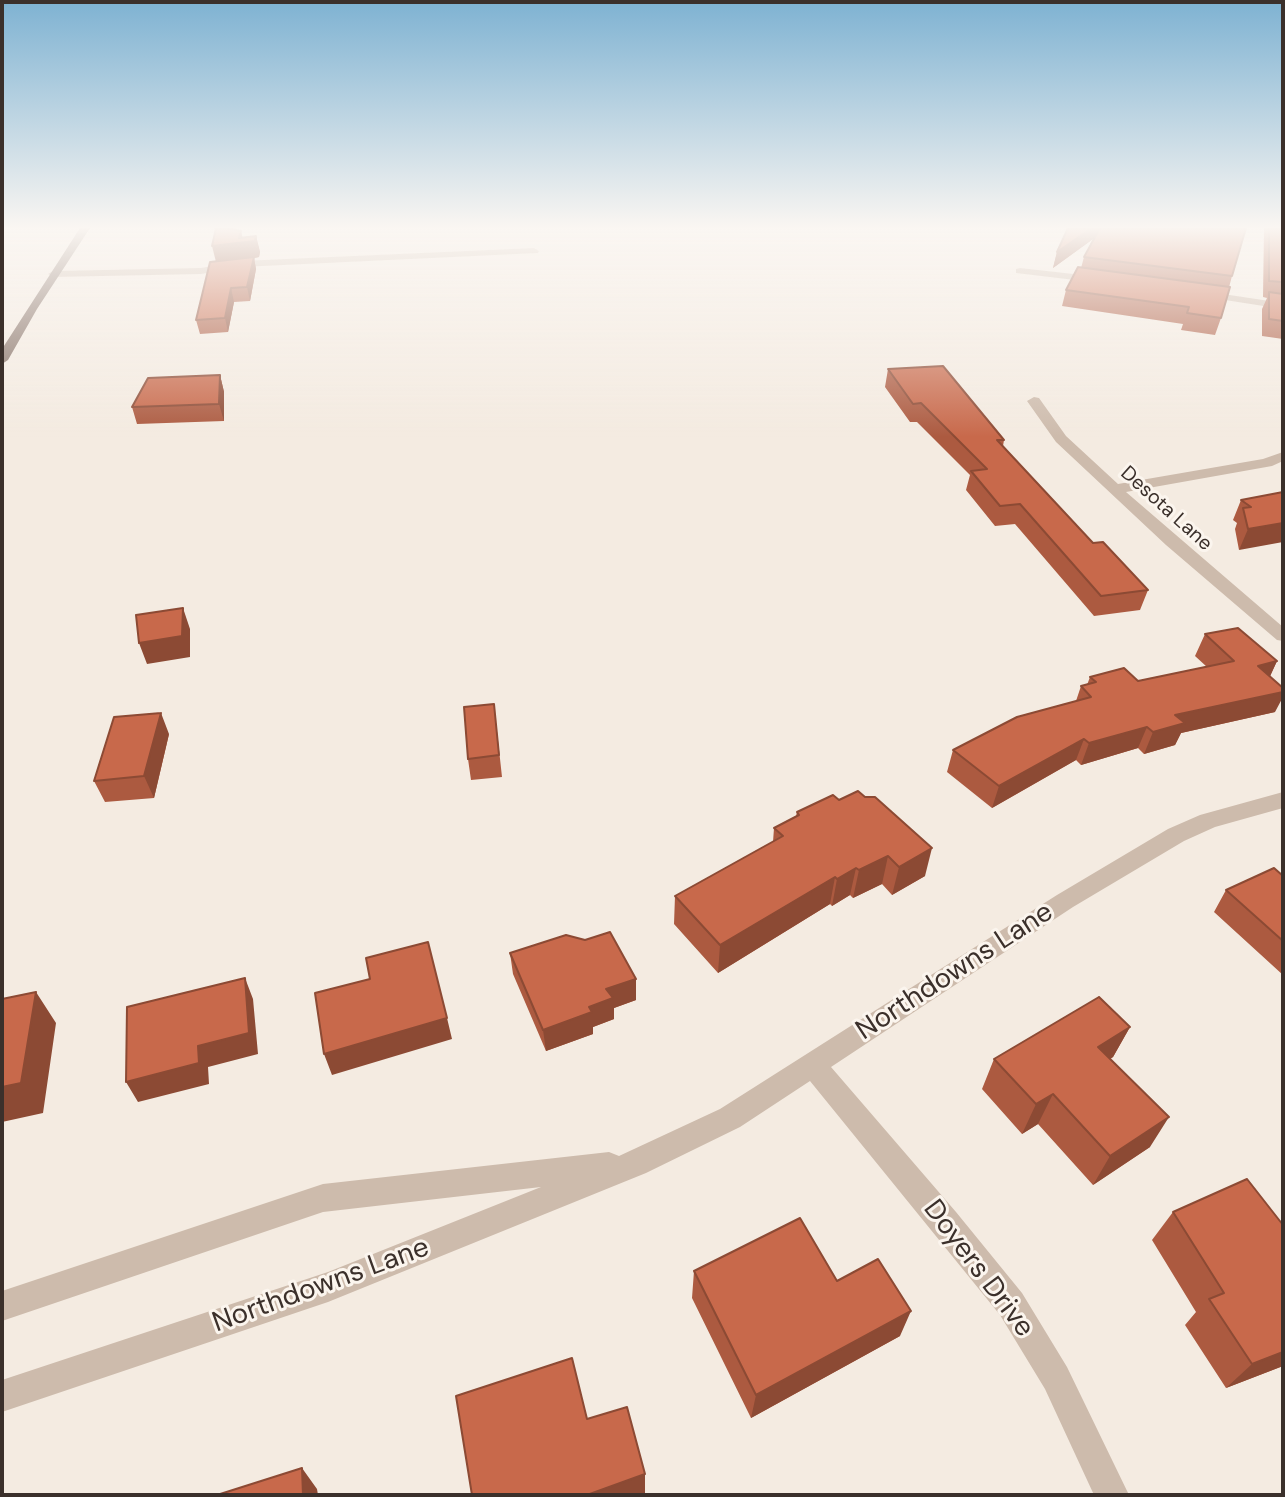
<!DOCTYPE html>
<style>
body{margin:0}
#map{position:relative;width:1285px;height:1497px;overflow:hidden;background:#f4ebe1;font-family:"DM Sans",sans-serif}
canvas{display:block}
.frame{position:absolute;inset:0;border:4px solid #3b302b;pointer-events:none}
</style>
<div id="map">
<canvas width="1285" height="1497"></canvas>
<div class="frame"></div>
</div>
<script>
const ctx = document.querySelector('canvas').getContext('2d');
ctx.lineJoin = 'round';
function shape(rows) {
  const path = new Path2D();
  for (const r of rows) {
    path.moveTo(r[0], r[1]);
    for (let i = 2; i < r.length; i += 2) path.lineTo(r[i], r[i + 1]);
  }
  return path;
}
function paint(path, color) {
  ctx.fillStyle = color;
  ctx.fill(path, 'evenodd');
}
function stroke(path, color, width, dash) {
  ctx.strokeStyle = color;
  ctx.lineWidth = width;
  ctx.lineCap = dash ? 'butt' : 'round';
  ctx.setLineDash(dash || []);
  ctx.stroke(path);
}
function drawText(font, color, halo, rows, align = 'center') {
  ctx.font = font + ' "DM Sans",sans-serif';
  ctx.lineWidth = 6;
  ctx.setLineDash([]);
  ctx.textBaseline = 'middle';
  ctx.strokeStyle = halo;
  ctx.fillStyle = color;
  for (const [text, x, y, turn = 0] of rows) {
    ctx.save();
    ctx.translate(x, y);
    ctx.rotate((+turn || 0) * Math.PI / 180);
    ctx.textAlign = isNaN(turn) ? turn : align;
    if (halo) ctx.strokeText(text, 0, 0);
    ctx.fillText(text, 0, 0);
    ctx.restore();
  }
}
const minor = shape([
 [534,248,539,251,538,253,241,267,201,274,53,277,48,274,53,271,201,268,241,261,534,248],
 [1020,268,1100,277,1105,280,1100,283,1016,273,1016,269,1020,268],
 [1203,291,1283,303,1283,309,1199,296,1199,292,1203,291],
 [1034,397,1039,398,1066,436,1118,484,1263,459,1283,452,1283,461,1272,466,1126,492,1283,627,1283,641,1277,640,1166,545,1056,442,1027,401,1034,397],
 [1283,792,1283,808,1215,827,1184,841,1073,907,831,1067,956,1212,1022,1293,1067,1367,1129,1495,1094,1495,1045,1389,1000,1315,810,1081,740,1127,646,1173,328,1302,2,1412,2,1380,328,1272,541,1187,323,1212,2,1321,2,1291,323,1184,609,1152,619,1156,720,1109,1057,895,1168,829,1200,815,1283,792]
]);
const major = shape([
 [80,228,90,228,37,309,8,360,2,364,2,349,80,228]
]);
const wall = shape([
 [1068,228,1232,276,1221,318,1215,335,1181,330,1183,324,1062,306,1066,290,1081,268,1084,257,1093,239,1053,268,1057,252],
 [1264,228,1283,228,1283,339,1262,336,1262,309,1267,298,1263,297],
 [256,236,260,252,259,257,254,258,256,269,250,301,234,302,228,332,200,334,196,320,215,261,243,238],
 [888,369,1004,440,1003,446,1093,543,1148,590,1140,610,1094,616,1015,524,995,526,966,490,970,475,917,422,910,422,885,387],
 [220,375,224,392,224,421,137,424,132,407],
 [1283,492,1239,550,1235,529,1237,523,1233,520,1241,500],
 [1205,634,1277,661,1270,676,1275,712,1181,733,1175,745,1144,754,1138,748,1081,765,1076,760,992,808,947,772,953,750,1076,701,1081,686,1087,685,1090,677,1138,681,1207,667,1195,656],
 [494,704,502,777,471,780,468,759],
 [169,734,154,798,105,802,94,781],
 [833,795,925,876,892,895,882,884,853,898,850,895,832,906,830,904,718,973,674,924,675,896,773,842,774,828,796,816,797,812],
 [1283,876,1283,975,1214,912,1226,890],
 [510,953,636,979,636,1000,614,1008,614,1019,593,1027,593,1034,546,1051,513,974],
 [1130,1027,1113,1057,1110,1059,1150,1147,1093,1185,1038,1124,1022,1134,982,1089,994,1059],
 [1173,1212,1283,1225,1283,1366,1226,1388,1185,1325,1196,1312,1152,1240],
 [694,1271,837,1281,900,1336,751,1418,692,1298]
]);
const shadedWall = shape([
 [1092,228,1102,228,1100,234,1053,268,1057,252],
 [241,231,244,243,256,236,260,252,259,257,254,258,256,269,250,301,247,287,216,262,212,246,239,238],
 [231,288,234,302,228,332,225,318],
 [220,375,224,392,224,421,219,404],
 [1283,523,1283,542,1239,550,1248,529],
 [183,608,190,629,190,657,147,664,139,643],
 [1277,661,1267,683,1258,666],
 [1283,692,1283,697,1275,712,1181,733,1175,745,1144,754,1153,732,1175,715],
 [161,713,169,734,154,798,144,776],
 [1147,727,1138,748,1081,765,1089,743],
 [1084,739,1076,760,992,808,999,786],
 [932,848,925,876,892,895,899,867],
 [888,856,882,884,853,898,859,870],
 [856,868,850,895,832,906,837,879],
 [835,877,830,904,718,973,720,945],
 [245,978,253,999,258,1054,208,1067,209,1084,138,1102,126,1082,198,1046],
 [636,979,636,1000,614,1008,614,1019,593,1027,593,1034,546,1051,543,1030,589,1007,606,989],
 [36,992,56,1023,43,1113,2,1122,2,1087],
 [447,1018,452,1039,332,1075,324,1054],
 [1130,1027,1113,1057,1082,1077,1098,1047],
 [1053,1094,1038,1124,1022,1134,1036,1104],
 [1169,1117,1150,1147,1093,1185,1110,1156],
 [911,1311,900,1336,751,1418,756,1395],
 [1283,1352,1283,1366,1226,1388,1252,1364],
 [302,1468,317,1489,318,1495,303,1495],
 [645,1474,645,1495,587,1495]
]);
const building = shape([
 [216,228,226,228,241,231,239,238,256,236,255,241,212,246,216,228],
 [1068,228,1092,228,1057,252,1068,228],
 [1100,228,1246,228,1232,276,1084,257,1100,228],
 [1269,228,1283,228,1283,282,1269,281,1269,228],
 [254,257,247,287,231,288,225,318,196,320,210,262,254,257],
 [1078,267,1230,287,1221,318,1187,313,1189,307,1066,290,1078,267],
 [1269,292,1283,294,1283,321,1269,319,1269,292],
 [943,366,1004,440,997,440,1093,543,1103,542,1148,590,1101,596,1020,504,1000,506,971,471,987,469,921,403,913,404,888,369,943,366],
 [220,375,219,404,132,407,148,378,220,375],
 [1283,492,1283,523,1248,529,1243,508,1251,507,1241,500,1283,492],
 [183,608,182,636,139,643,136,615,183,608],
 [1238,628,1277,661,1258,666,1283,688,1283,692,1175,715,1185,723,1153,732,1147,727,1089,743,1084,739,999,786,953,750,1017,717,1091,697,1081,686,1096,682,1090,677,1124,668,1138,681,1234,661,1205,634,1238,628],
 [494,704,499,755,468,759,464,707,494,704],
 [161,713,144,776,94,781,114,717,161,713],
 [858,791,865,797,875,797,932,848,899,867,888,856,859,870,856,868,837,879,835,877,720,945,675,896,783,836,774,828,799,815,797,812,833,795,839,800,858,791],
 [1274,868,1283,876,1283,941,1226,890,1274,868],
 [610,932,636,979,606,989,613,998,589,1007,592,1012,543,1030,510,953,566,935,585,940,610,932],
 [428,942,447,1018,324,1054,315,993,370,979,366,958,428,942],
 [245,978,249,1033,198,1046,199,1063,126,1082,127,1007,245,978],
 [36,992,21,1083,2,1087,2,999,36,992],
 [1099,997,1130,1027,1098,1047,1169,1117,1110,1156,1053,1094,1036,1104,994,1059,1099,997],
 [1247,1179,1283,1225,1283,1352,1252,1364,1209,1299,1224,1293,1173,1212,1247,1179],
 [800,1218,837,1281,878,1259,911,1311,756,1395,694,1271,800,1218],
 [572,1358,587,1419,627,1407,645,1474,587,1495,472,1495,456,1396,572,1358],
 [302,1468,303,1495,217,1495,302,1468]
]);
const farStreetnames = [
 ["Desota Lane",1166,509,42]
];
const nearStreetnames = [
 ["Northdowns Lane",955,972,-33],
 ["Doyers Drive",978,1269,53],
 ["Northdowns Lane",321,1286,-20]
];
paint(minor, '#cdbbac');
paint(major, '#7d675c');
paint(wall, '#ac5a40');
paint(shadedWall, '#8c4a34');
paint(building, '#c8694b');
stroke(building, '#8c4a34', 2);
const sky = ctx.createLinearGradient(0, 0, 0, 437);
sky.addColorStop(0, '#7eb2d2');
sky.addColorStop(0.52, '#faf6f2');
sky.addColorStop(1, '#faf6f200');
ctx.fillStyle = sky;
ctx.fillRect(0, 0, 1285, 437);
drawText('20px', '#3b302b', '#fbf5ee', farStreetnames);
drawText('28px', '#3b302b', '#fbf5ee', nearStreetnames);
</script>
